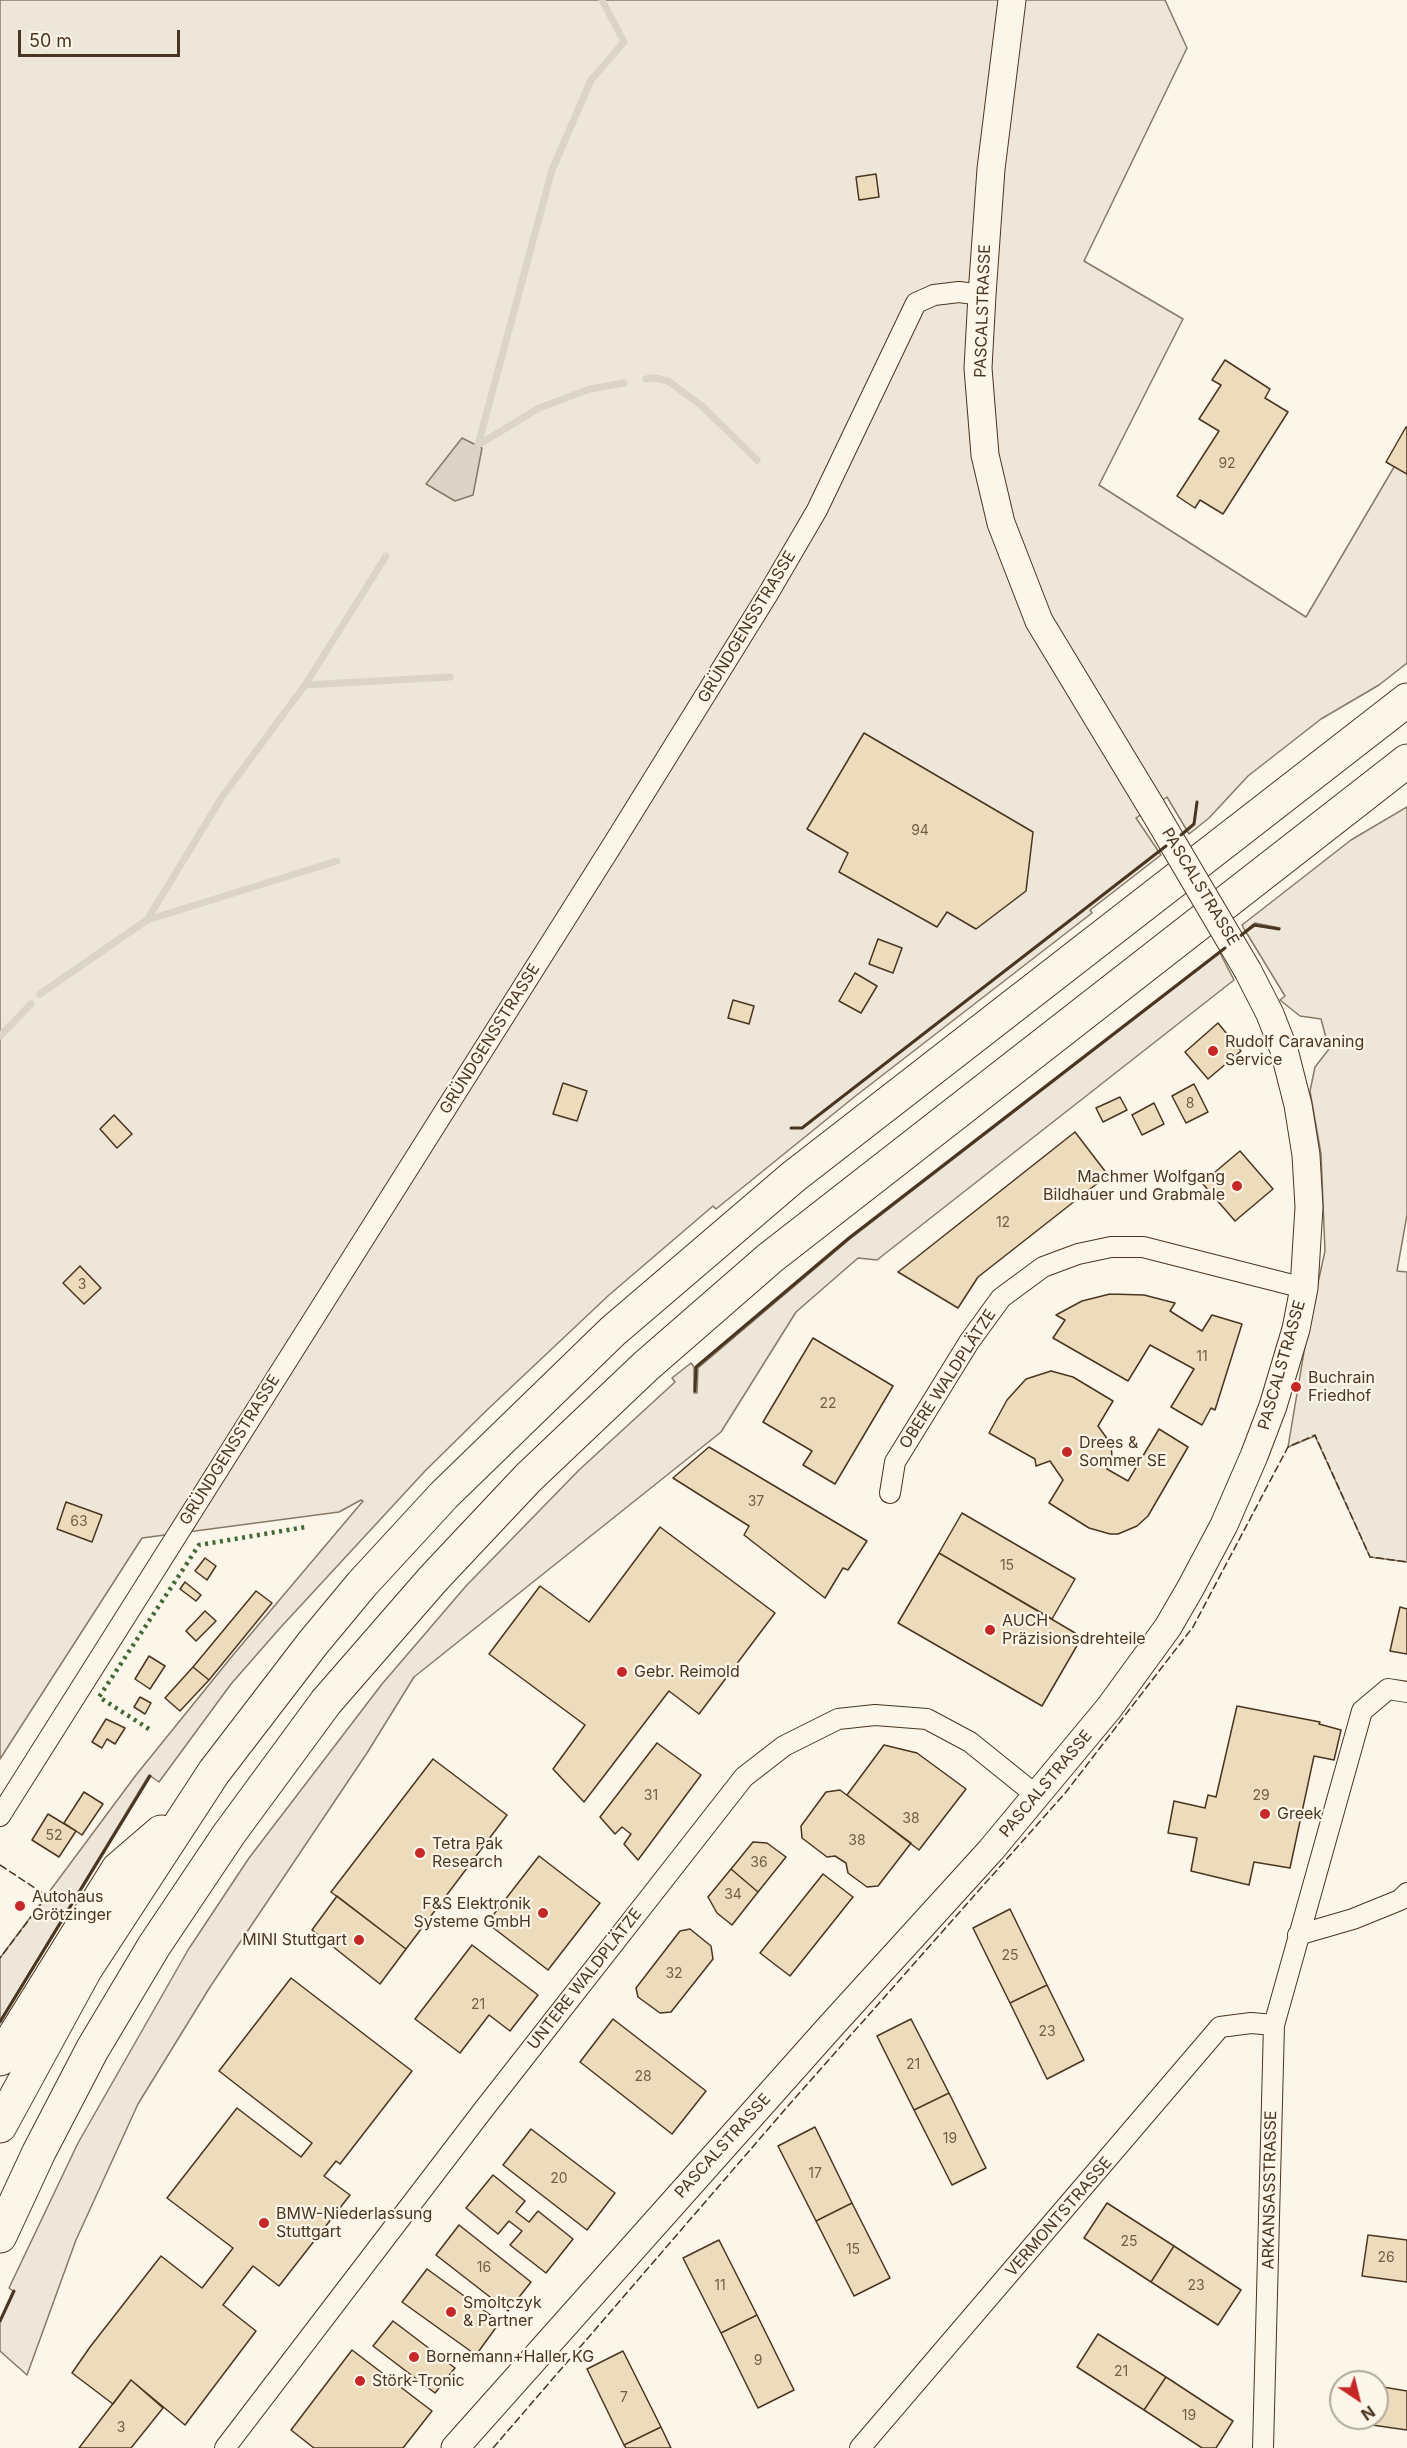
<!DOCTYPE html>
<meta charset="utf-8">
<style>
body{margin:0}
#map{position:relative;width:1407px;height:2448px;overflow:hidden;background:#fbf6e9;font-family:Inter,sans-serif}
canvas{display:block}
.north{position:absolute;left:1329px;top:2370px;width:60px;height:60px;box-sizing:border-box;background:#fbf6e9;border:2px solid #b4a999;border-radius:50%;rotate:145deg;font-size:16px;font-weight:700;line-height:24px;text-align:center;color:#4a3520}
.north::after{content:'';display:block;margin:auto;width:21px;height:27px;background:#c62828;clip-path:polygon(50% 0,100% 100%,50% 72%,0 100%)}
.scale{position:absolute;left:18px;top:30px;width:162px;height:27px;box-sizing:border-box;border:3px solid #4a3520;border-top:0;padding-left:8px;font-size:18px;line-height:21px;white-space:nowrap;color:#4a3520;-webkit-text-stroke:4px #fbf6e9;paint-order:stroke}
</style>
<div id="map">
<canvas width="1407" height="2448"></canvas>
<div class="north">N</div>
<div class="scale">50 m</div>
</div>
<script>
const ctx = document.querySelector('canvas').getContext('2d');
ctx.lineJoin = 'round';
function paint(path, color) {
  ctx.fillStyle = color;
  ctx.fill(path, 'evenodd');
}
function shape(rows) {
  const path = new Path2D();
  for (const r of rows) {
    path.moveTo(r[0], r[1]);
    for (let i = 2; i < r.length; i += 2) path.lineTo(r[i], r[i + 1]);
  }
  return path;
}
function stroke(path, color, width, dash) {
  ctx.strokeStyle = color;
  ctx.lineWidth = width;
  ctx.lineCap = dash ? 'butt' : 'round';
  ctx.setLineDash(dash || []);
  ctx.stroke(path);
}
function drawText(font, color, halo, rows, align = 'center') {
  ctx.font = font + ' Inter,sans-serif';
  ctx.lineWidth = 4.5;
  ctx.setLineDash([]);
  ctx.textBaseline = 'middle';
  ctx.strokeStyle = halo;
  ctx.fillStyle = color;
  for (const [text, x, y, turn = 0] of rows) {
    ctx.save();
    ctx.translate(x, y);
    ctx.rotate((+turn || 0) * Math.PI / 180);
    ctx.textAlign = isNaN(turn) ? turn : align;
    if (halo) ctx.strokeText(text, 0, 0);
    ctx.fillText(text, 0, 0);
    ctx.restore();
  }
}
const green = shape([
 [0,0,1165,0,1187,48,1084,261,1183,319,1099,485,1306,617,1407,445,1407,663,1379,685,1321,719,1248,776,1209,818,1189,834,1167,797,1136,818,1161,855,1090,910,1092,913,853,1098,716,1209,713,1206,609,1295,488,1409,425,1471,280,1628,231,1684,159,1782,149,1775,0,2021,0,1958,136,1775,233,1655,363,1501,361,1500,339,1512,142,1538,0,1759,0,0],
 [1407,807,1407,1215,1397,1271,1407,1272,1407,1562,1370,1557,1315,1436,1288,1447,1308,1328,1325,1251,1321,1154,1310,1091,1315,1067,1329,1049,1321,1019,1300,1016,1280,1000,1285,996,1246,932,1255,926,1280,928,1255,923,1245,931,1242,925,1351,840,1407,807],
 [1220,953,1234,980,877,1260,858,1258,796,1312,721,1432,414,1677,367,1753,210,1987,138,2104,76,2240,27,2375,0,2351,0,2321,13,2291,9,2288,78,2143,188,1950,249,1858,382,1684,466,1586,579,1470,675,1382,672,1378,691,1363,694,1367,694,1393,697,1393,698,1368,850,1239,1220,953]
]);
const water = shape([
 [462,438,482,448,473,495,455,501,426,484,462,438]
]);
const stream = shape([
 [646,379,655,378,668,381,702,406,757,460],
 [478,445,539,408,590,389,624,383],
 [473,453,478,445,552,170,591,80,624,42,602,0],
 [305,685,450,677],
 [147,920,337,861],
 [40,994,147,920,222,797,305,685,386,556],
 [0,1036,31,1004]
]);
const building = shape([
 [876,174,879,197,859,200,856,177,876,174],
 [1225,360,1270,389,1265,398,1288,412,1223,514,1200,500,1195,508,1177,496,1219,431,1199,419,1221,385,1212,380,1225,360],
 [1406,427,1407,427,1407,474,1386,462,1406,427],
 [864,733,1033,832,1026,891,976,929,947,912,937,927,839,872,848,853,807,829,864,733],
 [878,939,902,948,893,973,869,964,878,939],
 [855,973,877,986,861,1013,839,1001,855,973],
 [733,1000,754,1006,749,1024,728,1018,733,1000],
 [1218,1023,1241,1051,1208,1079,1185,1052,1218,1023],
 [563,1083,587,1091,577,1121,553,1114,563,1083],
 [1194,1084,1208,1112,1186,1123,1172,1096,1194,1084],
 [1120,1097,1127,1110,1103,1122,1096,1108,1120,1097],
 [1154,1103,1164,1124,1142,1135,1132,1115,1154,1103],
 [114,1115,132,1134,117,1148,100,1129,114,1115],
 [1075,1132,1108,1175,978,1277,958,1308,898,1272,1075,1132],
 [1240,1151,1273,1189,1235,1221,1202,1183,1240,1151],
 [80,1266,101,1288,84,1304,63,1283,80,1266],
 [1110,1294,1144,1295,1175,1303,1170,1311,1202,1331,1212,1315,1242,1324,1215,1410,1211,1408,1202,1425,1171,1407,1194,1369,1150,1345,1128,1381,1053,1338,1065,1320,1056,1315,1082,1301,1110,1294],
 [813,1338,893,1386,835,1484,803,1465,812,1451,763,1422,813,1338],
 [1051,1371,1073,1377,1113,1401,1098,1426,1111,1444,1112,1457,1107,1469,1128,1481,1159,1429,1188,1447,1148,1516,1137,1526,1118,1534,1110,1534,1089,1528,1049,1503,1063,1480,1050,1461,1036,1466,1035,1459,989,1433,1007,1400,1026,1379,1051,1371],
 [709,1447,867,1541,848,1570,843,1568,825,1598,744,1535,749,1526,673,1478,709,1447],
 [66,1502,102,1515,92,1542,57,1529,66,1502],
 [962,1513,1075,1579,1052,1619,939,1553,962,1513],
 [660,1527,775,1613,699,1714,669,1691,584,1802,553,1769,585,1725,489,1654,540,1586,589,1622,660,1527],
 [939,1553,1082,1637,1042,1706,898,1623,939,1553],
 [205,1558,216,1566,207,1580,195,1571,205,1558],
 [185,1582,201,1595,196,1601,180,1589,185,1582],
 [256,1591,272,1603,209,1680,193,1667,256,1591],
 [1400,1607,1407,1609,1407,1654,1390,1651,1400,1607],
 [205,1611,216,1621,196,1641,186,1631,205,1611],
 [149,1656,165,1666,150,1689,135,1679,149,1656],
 [193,1667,209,1680,180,1711,165,1698,193,1667],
 [140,1697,151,1703,145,1714,134,1707,140,1697],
 [1237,1706,1320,1722,1319,1724,1341,1730,1334,1760,1314,1756,1290,1868,1254,1862,1249,1885,1191,1871,1197,1838,1168,1833,1174,1801,1205,1808,1208,1795,1216,1797,1237,1706],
 [106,1719,125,1728,115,1744,107,1739,102,1748,92,1742,106,1719],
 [657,1743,701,1775,638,1860,624,1844,631,1834,622,1827,615,1834,600,1817,657,1743],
 [884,1745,917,1753,966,1789,919,1850,847,1795,884,1745],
 [433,1759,507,1815,406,1949,331,1892,433,1759],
 [840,1790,911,1843,878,1886,867,1887,848,1873,846,1863,835,1856,827,1857,802,1838,801,1826,826,1792,840,1790],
 [84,1792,103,1804,82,1835,64,1823,84,1792],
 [48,1814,76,1831,59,1857,32,1840,48,1814],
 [753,1842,767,1843,786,1857,758,1892,731,1869,753,1842],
 [539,1856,600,1903,548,1970,487,1923,539,1856],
 [731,1869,758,1892,732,1925,717,1913,708,1897,731,1869],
 [823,1874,853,1897,790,1976,760,1953,823,1874],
 [337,1896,406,1949,380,1984,312,1930,337,1896],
 [1010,1909,1047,1985,1010,2003,973,1928,1010,1909],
 [690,1929,711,1946,713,1959,671,2012,660,2013,638,1997,636,1988,680,1931,690,1929],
 [472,1945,538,1995,510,2031,489,2015,460,2053,415,2019,472,1945],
 [291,1978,412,2071,340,2164,336,2161,324,2176,350,2195,279,2286,253,2266,223,2305,256,2331,185,2425,131,2380,113,2404,72,2373,90,2347,161,2256,202,2288,233,2248,167,2198,237,2108,301,2157,312,2143,219,2071,291,1978],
 [1047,1985,1084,2060,1047,2079,1010,2003,1047,1985],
 [613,2019,706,2091,672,2134,580,2062,613,2019],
 [911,2019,949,2093,914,2110,877,2036,911,2019],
 [949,2093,986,2168,952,2185,914,2110,949,2093],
 [815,2127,852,2203,816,2221,778,2146,815,2127],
 [531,2129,615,2193,587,2230,503,2165,531,2129],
 [493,2175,525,2201,516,2212,529,2222,538,2211,573,2239,546,2273,510,2245,522,2231,509,2221,498,2234,466,2208,493,2175],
 [852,2203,890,2278,854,2296,816,2221,852,2203],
 [1107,2203,1174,2246,1151,2282,1084,2238,1107,2203],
 [459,2225,531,2282,508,2311,436,2255,459,2225],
 [1368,2235,1407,2240,1407,2282,1362,2276,1368,2235],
 [719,2240,757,2315,721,2333,683,2258,719,2240],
 [1174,2246,1241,2290,1218,2325,1151,2282,1174,2246],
 [427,2269,500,2322,476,2355,402,2302,427,2269],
 [757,2315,794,2390,758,2408,721,2333,757,2315],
 [393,2321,455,2368,435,2393,373,2346,393,2321],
 [1098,2334,1166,2377,1144,2410,1077,2367,1098,2334],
 [352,2350,432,2411,403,2448,314,2448,291,2430,352,2350],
 [623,2351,661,2427,624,2445,587,2369,623,2351],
 [1166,2377,1233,2421,1216,2448,1202,2448,1144,2410,1166,2377],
 [131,2380,163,2408,131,2448,79,2448,131,2380],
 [1377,2386,1407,2391,1407,2430,1351,2422,1352,2418,1377,2418,1377,2386],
 [661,2427,671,2448,626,2448,624,2445,661,2427]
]);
const street = shape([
 [890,1493,895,1462,969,1342,1001,1298,1043,1267,1078,1254,1111,1247,1143,1247,1304,1288],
 [0,1816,613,844,768,594,817,510,916,303,934,295,959,292,982,295],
 [1298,1935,1353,1919,1400,1900,1407,1893],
 [225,2448,484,2109,744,1777,784,1746,838,1719,875,1715,927,1719,970,1742,1037,1796],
 [860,2448,1220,2027,1251,2023,1274,2025],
 [1263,2448,1274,2025,1362,1711,1388,1689,1407,1692]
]);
const secondary = shape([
 [1012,0,991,169,982,295,978,368,985,455,1001,523,1039,621,1152,808],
 [455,2448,830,2027,991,1850,1109,1708,1168,1627,1190,1589,1224,1525,1254,1456,1273,1406,1296,1329,1304,1288,1309,1207,1306,1155,1298,1105,1284,1050,1270,1014,1248,971]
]);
const highway = shape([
 [0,2059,118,1869,161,1832],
 [0,2126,85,1970,214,1772,313,1643,362,1584,444,1495,613,1331,793,1177,1407,700],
 [0,2236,39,2152,92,2050,154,1946,229,1834,326,1702,433,1579,528,1478,646,1366,770,1258,1407,761]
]);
const secondaryBridge = shape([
 [1152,808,1248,971]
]);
const hedge = shape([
 [149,1729,99,1697,199,1545,306,1527]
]);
const fence = shape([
 [0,1865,47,1896,0,1958],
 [493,2448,788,2106,1066,1792,1193,1627,1288,1447,1315,1435,1370,1557,1407,1562]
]);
const wall = shape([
 [1181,835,1194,824,1197,802],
 [1239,937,1254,925,1279,929],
 [791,1128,802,1128,1166,846],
 [695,1391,696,1367,849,1238,1225,948],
 [0,2022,150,1776],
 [0,2321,14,2291]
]);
const markers = [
 [1213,1051,6,"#c62828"],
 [1237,1186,6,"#c62828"],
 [1296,1387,6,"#c62828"],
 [1067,1452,6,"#c62828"],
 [990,1630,6,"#c62828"],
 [622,1672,6,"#c62828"],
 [1265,1814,6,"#c62828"],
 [420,1853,6,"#c62828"],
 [20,1906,6,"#c62828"],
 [543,1913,6,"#c62828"],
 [359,1940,6,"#c62828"],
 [264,2223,6,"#c62828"],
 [451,2312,6,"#c62828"],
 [414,2357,6,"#c62828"],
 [360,2381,6,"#c62828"]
];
const numberNames = [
 ["92",1227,464],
 ["94",920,831],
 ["8",1190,1104],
 ["12",1003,1223],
 ["3",82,1285],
 ["11",1202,1357],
 ["22",828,1404],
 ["37",756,1502],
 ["63",79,1522],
 ["15",1007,1566],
 ["31",651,1796],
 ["29",1261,1796],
 ["38",911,1819],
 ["52",54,1836],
 ["38",857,1841],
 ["36",759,1863],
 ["34",733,1895],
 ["25",1010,1956],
 ["32",674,1974],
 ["21",478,2005],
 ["23",1047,2032],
 ["21",913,2065],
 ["28",643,2077],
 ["19",950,2139],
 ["17",815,2174],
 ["20",559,2179],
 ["25",1129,2242],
 ["15",853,2250],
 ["26",1386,2258],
 ["16",484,2268],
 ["11",720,2286],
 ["23",1196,2286],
 ["9",758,2361],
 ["21",1121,2372],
 ["7",624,2398],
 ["19",1189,2416],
 ["3",121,2428]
];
const streetNames = [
 ["PASCALSTRASSE",983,311,-88],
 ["GRÜNDGENSSTRASSE",747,627,-59],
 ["PASCALSTRASSE",1200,887,59],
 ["GRÜNDGENSSTRASSE",490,1039,-58],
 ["PASCALSTRASSE",1282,1365,-74],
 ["OBERE WALDPLÄTZE",948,1379,-57],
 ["GRÜNDGENSSTRASSE",230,1450,-58],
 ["PASCALSTRASSE",1046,1784,-50],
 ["UNTERE WALDPLÄTZE",585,1979,-52],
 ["PASCALSTRASSE",723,2146,-48],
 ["ARKANSASSTRASSE",1270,2190,-89],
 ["VERMONTSTRASSE",1059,2217,-49]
];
const poiNames = [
 ["Rudolf Caravaning",1225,1042],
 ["Service",1225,1060],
 ["Machmer Wolfgang",1225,1177,"right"],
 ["Bildhauer und Grabmale",1225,1195,"right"],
 ["Buchrain",1308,1378],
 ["Friedhof",1308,1396],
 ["Drees &",1079,1443],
 ["Sommer SE",1079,1461],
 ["AUCH",1002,1621],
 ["Präzisionsdrehteile",1002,1639],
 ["Gebr. Reimold",634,1672],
 ["Greek",1277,1814],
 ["Tetra Pak",432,1844],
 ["Research",432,1862],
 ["Autohaus",32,1897],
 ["Grötzinger",32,1915],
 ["F&S Elektronik",531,1904,"right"],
 ["Systeme GmbH",531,1922,"right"],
 ["MINI Stuttgart",347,1940,"right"],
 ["BMW-Niederlassung",276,2214],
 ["Stuttgart",276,2232],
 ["Smoltczyk",463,2303],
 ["& Partner",463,2321],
 ["Bornemann+Haller KG",426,2357],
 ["Störk-Tronic",372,2381]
];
paint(green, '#ede6d9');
stroke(green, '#887966', 1.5);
paint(water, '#dcd4c6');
stroke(water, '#887966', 1.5);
stroke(stream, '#dcd4c6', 7);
paint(building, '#ecdcbc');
stroke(building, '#4a3520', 1.5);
stroke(street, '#4a3520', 22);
stroke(secondary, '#4a3520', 29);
stroke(highway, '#4a3520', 35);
stroke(street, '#fbf6e9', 20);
stroke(secondary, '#fbf6e9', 27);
stroke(highway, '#fbf6e9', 33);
stroke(secondaryBridge, '#4a3520', 29, []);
stroke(secondaryBridge, '#fbf6e9', 27);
stroke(hedge, '#436837', 4.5, [3, 4.5]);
stroke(fence, '#4a3520', 1.5, [8, 3]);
stroke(wall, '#4a3520', 3);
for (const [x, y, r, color] of markers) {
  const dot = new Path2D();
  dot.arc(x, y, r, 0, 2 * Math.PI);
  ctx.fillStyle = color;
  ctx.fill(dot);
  stroke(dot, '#fbf6e9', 2);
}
drawText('14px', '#725f47', null, numberNames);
drawText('16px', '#4a3520', '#fbf6e9', streetNames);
drawText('16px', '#4a3520', '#fbf6e9', poiNames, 'left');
</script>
